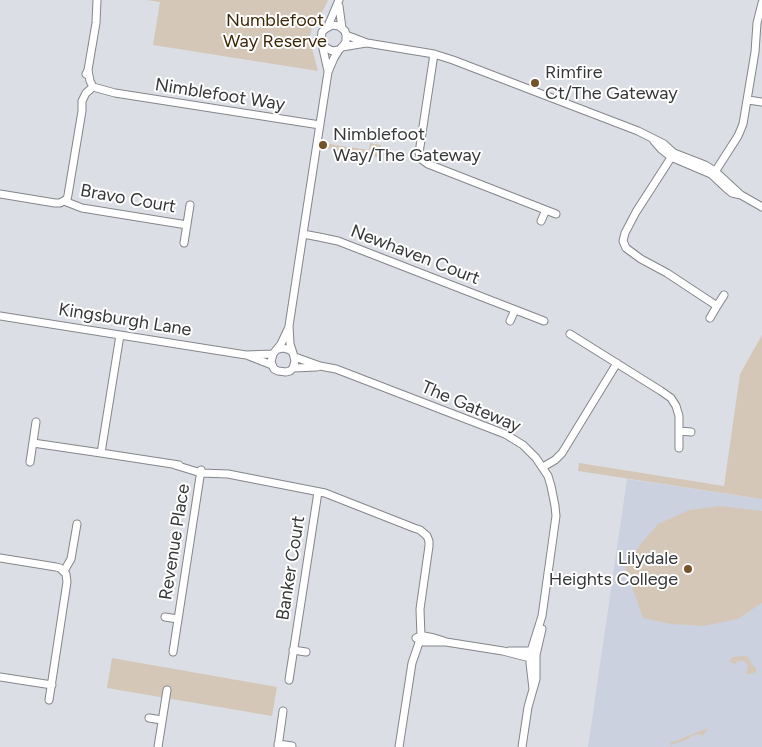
<!DOCTYPE html>
<style>
body{margin:0}
canvas{display:block;background:#dbdee4}
</style>
<canvas width="762" height="747"></canvas>
<script>
const ctx = document.querySelector('canvas').getContext('2d');
ctx.lineJoin = 'round';
function paint(path, color) {
  ctx.fillStyle = color;
  ctx.fill(path, 'evenodd');
}
function shape(rows) {
  const path = new Path2D();
  for (const r of rows) {
    path.moveTo(r[0], r[1]);
    for (let i = 2; i < r.length; i += 2) path.lineTo(r[i], r[i + 1]);
  }
  return path;
}
function stroke(path, color, width, dash) {
  ctx.strokeStyle = color;
  ctx.lineWidth = width;
  ctx.lineCap = dash ? 'butt' : 'round';
  ctx.setLineDash(dash || []);
  ctx.stroke(path);
}
function drawText(font, color, halo, rows, align = 'center') {
  ctx.font = font + ' Figtree,sans-serif';
  ctx.lineWidth = 4;
  ctx.setLineDash([]);
  ctx.textBaseline = 'middle';
  ctx.strokeStyle = halo;
  ctx.fillStyle = color;
  for (const [text, x, y, turn = 0] of rows) {
    ctx.save();
    ctx.translate(x, y);
    ctx.rotate((+turn || 0) * Math.PI / 180);
    ctx.textAlign = isNaN(turn) ? turn : align;
    if (halo) ctx.strokeText(text, 0, 0);
    ctx.fillText(text, 0, 0);
    ctx.restore();
  }
}
const built = shape([
 [627,479,762,499,762,747,588,747]
]);
const green = shape([
 [146,0,328,0,325,7,312,28,310,36,311,45,318,71,153,45,160,2],
 [370,143,381,145,379,158,369,155,328,149,329,144,369,150],
 [762,335,762,499,578,471,579,463,724,486,740,374],
 [720,506,762,511,762,603,738,619,704,626,671,624,643,618,625,567,640,545,658,524,689,510],
 [743,656,748,657,753,666,756,668,756,672,747,675,746,671,747,670,748,666,745,661,738,661,735,664,729,661,733,657],
 [112,658,277,687,272,716,107,688],
 [708,728,703,736,699,734,692,736,686,740,673,744,671,747,670,743]
]);
const minor = shape([
 [339,6,342,28],
 [328,26,339,0],
 [346,35,367,43,434,54,453,60,638,131,664,144,674,153,705,165,715,171,741,195],
 [323,44,325,47,332,51,339,50,342,47,346,42,346,35,345,31,339,26,332,25,325,29,322,32,321,40,328,71],
 [342,47,366,43],
 [434,54,419,153,421,159,428,164,556,214],
 [88,70,90,81,93,87,115,93,320,125],
 [86,74,88,70,96,23,97,0],
 [748,100,762,102],
 [654,141,661,149,671,157,711,174,727,189,732,193,741,195,762,207],
 [674,153,636,212,625,233,623,241,626,248,641,259,667,273,717,306,710,318],
 [713,175,738,136,743,124,755,52,757,23,762,3],
 [0,194,55,203,60,203,67,199,68,195,82,111,82,101,86,93,93,87],
 [64,201,82,208,187,225],
 [541,221,546,210],
 [303,234,319,237,338,241,544,321],
 [184,243,190,205],
 [717,306,724,295],
 [0,316,246,355,273,354],
 [510,321,515,310],
 [570,334,661,391,671,398,676,406,679,416,679,448],
 [120,335,101,453,179,465],
 [276,350,283,348,290,350,293,353,295,361,293,368,290,371,286,372,278,371,274,369,271,362,273,354,281,344,288,329],
 [293,353,290,344,289,326,303,234,328,72,334,58,339,50],
 [249,356,272,365],
 [295,357,320,366,336,369,505,434,523,445,536,458,548,476,551,486,555,506,556,516,542,616,531,651,530,663,533,689],
 [293,368,317,367],
 [679,431,691,432],
 [33,443,101,453],
 [30,462,36,422],
 [175,465,201,473,228,474,325,493,414,528,420,530,427,536,429,541,429,546,420,609,421,637,412,663,399,747],
 [543,467,555,460,562,453,617,363],
 [0,558,56,567,60,568,66,574,67,582,49,700],
 [64,571,71,559,77,524],
 [165,617,178,619],
 [418,637,424,636,434,638,444,641],
 [416,638,423,642,446,642,503,651,530,658,532,657],
 [293,650,306,652],
 [509,651,531,651,535,654],
 [173,652,201,470],
 [0,677,52,685],
 [289,680,318,492],
 [149,718,162,720],
 [278,744,292,746],
 [158,747,167,690],
 [278,747,283,711],
 [522,747,528,707,536,679,536,655,542,629]
]);
const markers = [
 [535,83,5,"#74522a"],
 [323,145,5,"#74522a"],
 [688,569,5,"#74522a"]
];
const parkNames = [
 ["Numblefoot",275,21],
 ["Way Reserve",275,42]
];
const poiNames = [
 ["Rimfire",545,73],
 ["Ct/The Gateway",545,94],
 ["Nimblefoot",333,135],
 ["Way/The Gateway",333,156],
 ["Lilydale",678,559,"right"],
 ["Heights College",678,580,"right"]
];
const streetNames = [
 ["Nimblefoot Way",220,95,9],
 ["Bravo Court",128,199,10],
 ["Newhaven Court",415,255,21],
 ["Kingsburgh Lane",125,320,9],
 ["The Gateway",471,407,23],
 ["Revenue Place",175,542,-81],
 ["Banker Court",291,568,-81]
];
paint(built, '#ccd1df');
paint(green, '#d4c7b8');
stroke(minor, '#84868c', 9);
stroke(minor, '#fff', 7);
for (const [x, y, r, color] of markers) {
  const dot = new Path2D();
  dot.arc(x, y, r, 0, 2 * Math.PI);
  ctx.fillStyle = color;
  ctx.fill(dot);
  stroke(dot, '#fff', 2);
}
drawText('18px', '#3d2606', '#fff', parkNames);
drawText('18px', '#363739', '#fff', poiNames, 'left');
drawText('18px', '#363739', '#fff', streetNames);
</script>
